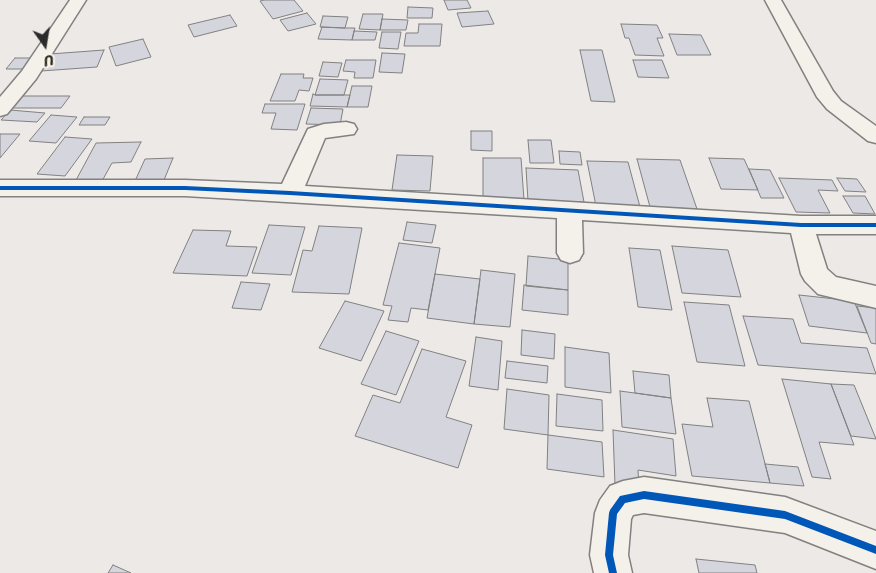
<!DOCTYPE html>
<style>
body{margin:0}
#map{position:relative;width:876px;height:573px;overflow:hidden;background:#ece9e7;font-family:Sriracha,sans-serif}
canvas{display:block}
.north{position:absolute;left:20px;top:20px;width:50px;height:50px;-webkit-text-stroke:4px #fcf5e5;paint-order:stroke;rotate:167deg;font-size:14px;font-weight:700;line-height:20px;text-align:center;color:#2b2b2b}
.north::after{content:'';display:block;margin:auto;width:18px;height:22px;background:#2b2b2b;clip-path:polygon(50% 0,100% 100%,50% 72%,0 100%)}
</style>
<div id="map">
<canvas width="876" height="573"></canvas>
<div class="north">U</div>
</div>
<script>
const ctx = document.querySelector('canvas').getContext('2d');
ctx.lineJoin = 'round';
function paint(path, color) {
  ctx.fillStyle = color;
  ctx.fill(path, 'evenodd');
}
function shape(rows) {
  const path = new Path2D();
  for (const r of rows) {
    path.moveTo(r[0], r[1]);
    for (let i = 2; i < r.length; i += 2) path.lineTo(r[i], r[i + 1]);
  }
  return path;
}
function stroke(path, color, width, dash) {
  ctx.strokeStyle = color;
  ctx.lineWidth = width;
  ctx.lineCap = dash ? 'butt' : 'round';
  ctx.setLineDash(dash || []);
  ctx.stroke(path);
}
const building = shape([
 [264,0,294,0,303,11,273,19,260,1,264,0],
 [444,0,467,0,471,8,448,10,444,0],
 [408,7,433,8,432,18,407,18,408,7],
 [488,11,494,24,462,27,457,13,488,11],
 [307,13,316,24,288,31,280,20,307,13],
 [363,14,383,14,380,30,359,29,363,14],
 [230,15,237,26,194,37,188,25,230,15],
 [323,16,348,17,345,28,320,27,323,16],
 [382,19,408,20,406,30,380,30,382,19],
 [419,24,442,24,440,46,404,46,406,33,418,33,419,24],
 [621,24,657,25,663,38,657,38,664,56,635,55,629,38,625,38,621,24],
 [322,27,345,28,355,28,352,40,318,39,322,27],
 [354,31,377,32,375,40,352,40,354,31],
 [382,32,401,32,398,49,379,48,382,32],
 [669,34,701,35,711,55,677,55,669,34],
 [143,39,151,57,116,66,109,47,143,39],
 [104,50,97,67,41,71,50,54,104,50],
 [580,50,602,50,615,102,591,101,580,50],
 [382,53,405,54,402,73,379,72,382,53],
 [15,58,35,58,27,69,6,69,15,58],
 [346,60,376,60,373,78,354,78,355,72,343,71,346,60],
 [633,60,662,60,669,78,638,77,633,60],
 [323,62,342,63,338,77,319,76,323,62],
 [281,74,304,74,303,78,313,78,309,91,299,90,295,101,270,101,281,74],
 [320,79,348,80,344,95,315,95,320,79],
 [352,86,372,86,368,107,347,107,352,86],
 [313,94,315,95,350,95,347,107,310,106,313,94],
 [17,96,70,96,61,108,8,108,17,96],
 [265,104,305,104,297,130,271,129,276,113,262,113,265,104],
 [311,108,343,109,340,125,306,124,311,108],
 [10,110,45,113,37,122,1,120,10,110],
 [51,115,77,117,56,143,29,141,51,115],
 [84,117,110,117,105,125,79,125,84,117],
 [471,131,492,131,492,151,471,150,471,131],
 [0,134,20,134,0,158,0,134],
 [65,137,92,139,65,176,37,174,65,137],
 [528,140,551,140,554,163,530,163,528,140],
 [141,142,131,162,112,163,102,181,75,182,96,143,141,142],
 [559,151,580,152,582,165,560,164,559,151],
 [397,155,433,156,430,191,392,190,397,155],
 [173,158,164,180,135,181,145,159,173,158],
 [483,158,521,158,524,200,483,199,483,158],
 [709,158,744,159,758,190,721,189,709,158],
 [637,159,680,160,697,209,650,207,637,159],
 [587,161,628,162,640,207,596,206,587,161],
 [526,168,578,170,584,202,528,201,526,168],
 [749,169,770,170,784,198,761,198,749,169],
 [779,178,832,180,838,191,818,190,830,213,796,212,779,178],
 [837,178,857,179,866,192,845,191,837,178],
 [843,196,865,196,875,214,853,213,843,196],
 [407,222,436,225,432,243,403,240,407,222],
 [269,225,305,227,291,275,252,273,269,225],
 [319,226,362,228,349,294,292,292,303,250,312,251,319,226],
 [193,230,231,231,226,246,257,247,247,276,173,273,193,230],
 [399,243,440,248,428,310,411,308,408,322,388,320,392,306,383,305,399,243],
 [672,246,728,250,741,297,682,293,672,246],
 [629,248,660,250,672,310,638,307,629,248],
 [528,256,568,260,568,290,526,286,528,256],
 [481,270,515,274,510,327,474,324,481,270],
 [435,274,480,279,474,324,427,318,435,274],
 [241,282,270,284,261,310,232,308,241,282],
 [524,285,568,290,568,315,522,310,524,285],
 [799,295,854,301,867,333,809,326,799,295],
 [345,301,384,311,361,361,319,348,345,301],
 [684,302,729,305,745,366,697,362,684,302],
 [857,306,876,308,876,344,871,343,857,306],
 [743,316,793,319,801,343,867,348,876,374,758,365,743,316],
 [522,330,555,334,554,359,521,355,522,330],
 [386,331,419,341,396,395,361,384,386,331],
 [476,337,502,341,498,390,469,386,476,337],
 [565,347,609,353,611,393,565,387,565,347],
 [422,349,466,361,446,417,472,425,458,468,355,436,373,395,400,403,422,349],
 [507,361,548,366,547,383,505,378,507,361],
 [633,371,669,375,671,398,635,393,633,371],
 [782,379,831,384,854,445,819,442,831,479,812,477,782,379],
 [831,384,854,385,876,439,851,436,831,384],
 [507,389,549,395,548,435,504,429,507,389],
 [620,391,671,398,676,434,622,427,620,391],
 [557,394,602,400,603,431,556,426,557,394],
 [707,398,749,401,770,483,692,476,682,424,713,427,707,398],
 [613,430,673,439,676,476,638,470,639,489,615,485,613,430],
 [548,435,602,442,604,477,547,469,548,435],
 [765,464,798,467,804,486,770,483,765,464],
 [696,559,755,565,757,573,699,573,696,559],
 [113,565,131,573,108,573,113,565]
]);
const minor = shape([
 [70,0,86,0,36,79,7,114,0,116,0,97,22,71,70,0],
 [765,0,781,0,833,91,841,101,876,126,876,143,868,141,827,109,817,97,765,0],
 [346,122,354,124,357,129,354,134,325,138,305,186,801,216,876,216,876,234,816,234,827,269,836,277,876,286,876,308,818,294,805,281,801,274,791,233,582,220,583,253,579,260,570,263,561,260,557,253,557,218,185,196,0,196,0,180,185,180,282,184,308,129,324,124,346,122],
 [644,477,785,497,876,531,876,569,785,533,644,513,633,515,631,519,628,555,632,573,594,573,590,555,595,513,600,500,610,486,623,481,644,477]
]);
const cycleway = shape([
 [0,186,185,186,290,191,801,223,876,223,876,227,801,227,290,195,185,190,0,190,0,186],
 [644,491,785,511,876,546,876,554,785,519,644,499,625,503,617,514,613,555,617,573,609,573,605,555,609,513,610,510,620,496,644,491]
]);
paint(building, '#d5d5de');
stroke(building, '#828080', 1);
stroke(minor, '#828080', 3);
paint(minor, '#f4f1eb');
paint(cycleway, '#0057b8');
</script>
